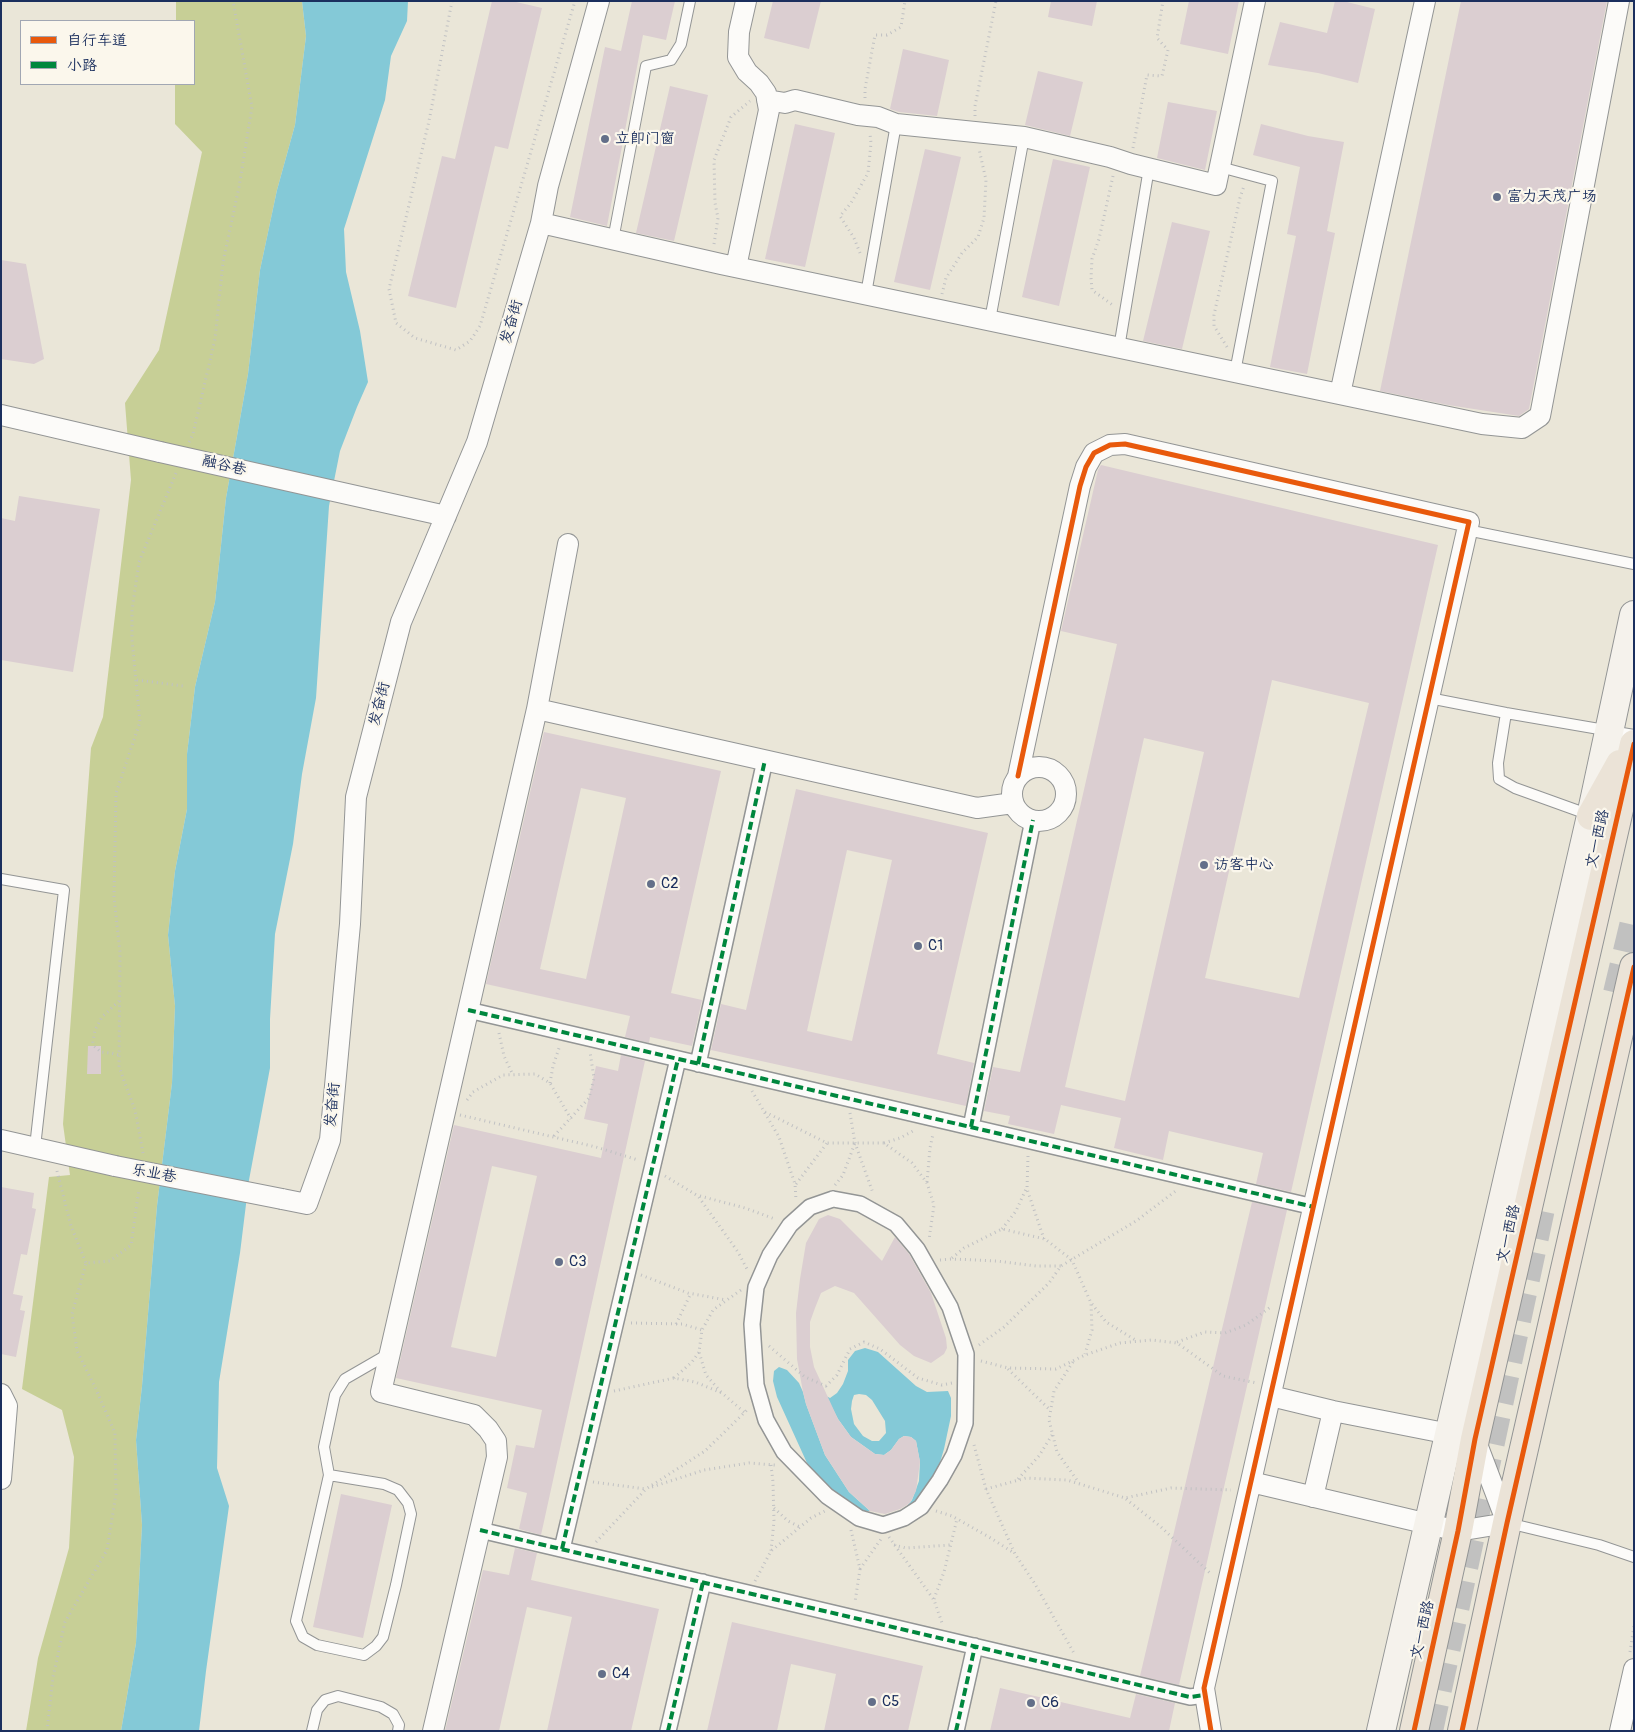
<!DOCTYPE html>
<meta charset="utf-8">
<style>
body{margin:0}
#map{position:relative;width:1635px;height:1732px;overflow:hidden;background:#eae6d8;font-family:Pangolin,"LXGW WenKai TC",sans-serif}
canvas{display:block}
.frame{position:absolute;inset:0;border:2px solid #1b2f5e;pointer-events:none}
.legend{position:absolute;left:20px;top:20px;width:175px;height:65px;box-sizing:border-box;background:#fbf7ec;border:1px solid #a1a7b3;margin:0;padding:6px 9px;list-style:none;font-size:15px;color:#1b2f5e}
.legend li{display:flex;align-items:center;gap:10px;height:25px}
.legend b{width:25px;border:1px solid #a1a7b3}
</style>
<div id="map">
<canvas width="1635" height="1732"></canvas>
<div class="frame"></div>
<ul class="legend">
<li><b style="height:6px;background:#e8590c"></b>自行车道</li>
<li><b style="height:6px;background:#00873e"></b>小路</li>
</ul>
</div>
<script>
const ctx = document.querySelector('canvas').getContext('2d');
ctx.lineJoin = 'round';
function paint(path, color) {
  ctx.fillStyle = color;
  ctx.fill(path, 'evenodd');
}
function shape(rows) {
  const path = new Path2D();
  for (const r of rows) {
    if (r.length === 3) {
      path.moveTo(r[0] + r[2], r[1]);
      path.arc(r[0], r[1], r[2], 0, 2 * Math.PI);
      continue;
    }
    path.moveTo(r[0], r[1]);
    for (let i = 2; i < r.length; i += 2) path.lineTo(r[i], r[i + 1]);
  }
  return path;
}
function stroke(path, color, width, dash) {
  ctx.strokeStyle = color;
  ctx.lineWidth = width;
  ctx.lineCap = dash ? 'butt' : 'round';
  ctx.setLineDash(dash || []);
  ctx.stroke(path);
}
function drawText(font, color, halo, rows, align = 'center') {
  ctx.font = font + ' Pangolin,"LXGW WenKai TC",sans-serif';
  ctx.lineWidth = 4.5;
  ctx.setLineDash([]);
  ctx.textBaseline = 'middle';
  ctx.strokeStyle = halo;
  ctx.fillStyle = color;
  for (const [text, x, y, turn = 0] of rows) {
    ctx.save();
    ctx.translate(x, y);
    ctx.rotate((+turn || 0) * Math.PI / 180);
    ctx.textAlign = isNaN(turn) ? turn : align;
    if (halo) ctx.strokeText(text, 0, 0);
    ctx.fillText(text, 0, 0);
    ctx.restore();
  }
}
const green = shape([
 [176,1,302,1,306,36,295,125,277,190,260,270,248,374,226,498,215,602,195,687,187,754,187,809,175,871,168,935,175,1006,172,1083,157,1206,142,1386,136,1440,142,1525,136,1643,121,1731,26,1731,38,1658,69,1548,74,1457,62,1410,22,1389,49,1177,70,1175,63,1124,91,748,103,717,131,480,125,403,159,350,202,152,175,124,175,84,194,84,194,21,176,21]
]);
const water = shape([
 [302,1,408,1,407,21,391,56,385,100,344,229,346,272,360,331,368,382,357,407,340,451,329,506,316,698,302,774,293,844,275,934,270,1019,270,1068,249,1180,240,1253,219,1382,217,1468,229,1506,206,1671,199,1731,121,1731,136,1643,142,1525,136,1440,142,1386,157,1206,172,1083,175,1006,168,935,175,871,187,809,187,754,195,687,215,602,226,498,248,374,260,270,277,190,295,125,306,36],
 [865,1348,878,1352,916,1386,927,1392,948,1391,951,1398,951,1416,944,1449,938,1469,927,1486,914,1502,907,1506,912,1500,919,1481,920,1462,916,1441,911,1437,904,1436,899,1439,891,1450,884,1455,875,1454,851,1437,838,1419,826,1396,830,1398,837,1393,843,1384,848,1371,848,1360,855,1351],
 [859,1394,866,1395,872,1400,885,1421,886,1433,879,1441,872,1441,863,1436,854,1424,851,1409,852,1401,854,1395],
 [779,1367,787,1370,799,1383,803,1392,806,1404,825,1455,849,1492,870,1511,862,1511,843,1500,826,1487,807,1463,777,1397,773,1381,774,1371]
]);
const building = shape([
 [492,1,512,1,542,8,508,149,495,146,456,308,408,296,442,156,455,159],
 [632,1,675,1,666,40,643,35,607,226,570,217,605,47,621,51],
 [773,1,821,1,809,49,764,38],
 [1051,1,1097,1,1092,26,1048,17],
 [1189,1,1239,1,1228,54,1180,44],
 [1335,1,1343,1,1375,9,1358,83,1318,73,1268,65,1280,22,1327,33],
 [1461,1,1607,1,1529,409,1519,416,1448,405,1380,391],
 [903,49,949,60,937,116,899,112,890,109],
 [1038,71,1083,82,1070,136,1025,125],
 [670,86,708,95,674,241,636,233],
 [1168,102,1217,111,1205,170,1157,158],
 [795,124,835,133,805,267,765,259],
 [1261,124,1308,136,1344,142,1327,231,1335,233,1307,374,1270,367,1296,236,1287,234,1300,167,1253,155],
 [925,149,961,157,930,290,894,282],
 [1053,159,1090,167,1059,306,1022,297],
 [1172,222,1210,231,1182,349,1143,341],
 [1,260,26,264,44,359,34,364,1,359],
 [1101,465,1438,545,1291,1192,1256,1184,1263,1153,1169,1131,1163,1160,1114,1148,1121,1118,1061,1105,1054,1134,1008,1124,1010,1116,984,1111,993,1067,1020,1072,1117,644,1061,631,1098,470],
 [1272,680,1369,703,1299,998,1205,978],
 [1144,738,1204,752,1125,1101,1065,1087],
 [19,496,100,509,73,672,1,660,1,518,15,521],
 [544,732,721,771,671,993,702,1000,692,1046,650,1037,649,1043,625,1037,630,1016,486,984],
 [581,788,626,798,586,979,540,969],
 [796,789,988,833,937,1054,974,1063,966,1106,711,1050,721,1004,746,1010],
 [847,850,892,860,852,1041,807,1031],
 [88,1046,101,1046,101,1074,87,1074],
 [621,1055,645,1061,541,1535,519,1529,527,1493,507,1488,516,1445,534,1448,542,1410,396,1378,454,1125,601,1158,608,1124,584,1119,596,1066,618,1071],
 [492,1166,537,1176,496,1357,451,1347],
 [1,1187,34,1193,32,1208,36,1209,27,1255,21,1254,13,1294,23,1296,20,1310,25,1311,16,1357,1,1354],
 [1252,1202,1287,1210,1179,1685,1140,1676],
 [828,1215,840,1219,882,1261,895,1237,909,1254,931,1293,946,1338,947,1348,944,1354,931,1363,914,1356,900,1345,854,1293,835,1286,821,1293,815,1308,810,1322,810,1347,814,1367,838,1419,851,1437,875,1454,884,1455,891,1450,899,1439,904,1436,911,1437,916,1441,920,1462,916,1491,910,1503,900,1509,885,1514,870,1511,849,1492,825,1455,806,1404,803,1392,797,1359,796,1313,800,1279,806,1243,819,1219],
 [341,1494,392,1505,363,1638,313,1627],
 [515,1548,537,1553,531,1580,659,1609,631,1731,547,1731,572,1617,527,1607,499,1731,445,1731,483,1570,509,1575],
 [732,1622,923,1666,908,1731,824,1731,836,1674,791,1664,777,1731,707,1731],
 [1000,1688,1130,1718,1136,1694,1175,1703,1169,1731,990,1731]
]);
const trunkTunnel = shape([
 [1617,993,1634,922],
 [1429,1731,1542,1204]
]);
const path = shape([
 [452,1,429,121,389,289,396,323,415,338,456,350,470,341,480,326,575,1],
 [865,98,865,89,875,35,887,35,901,27,905,1],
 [975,116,975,106,996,1],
 [1133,148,1147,75,1162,76,1168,50,1157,38,1163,1],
 [1113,176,1099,239,1092,259,1091,278,1092,290,1114,306],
 [714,244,718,218,715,203,714,160,731,117,750,101],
 [860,253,854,238,840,216,851,203,868,173,871,143,870,134],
 [942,294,946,278,962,253,978,237,984,218,986,180,979,149],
 [1227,347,1214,326,1214,315,1240,198,1244,186],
 [189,442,193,434,215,339,223,262,239,187,252,107,233,1],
 [137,680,183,686],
 [119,1001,102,1017,95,1030,93,1042,94,1046,101,1052,111,1053,119,1055],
 [499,1033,504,1056,513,1075],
 [550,1083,553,1066,560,1045],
 [752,1091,779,1137,795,1184,796,1200],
 [467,1100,473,1092,503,1075,535,1074,550,1083,571,1119],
 [765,1112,827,1143,884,1143,912,1163,927,1183,934,1205,929,1240],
 [850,1113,855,1143,873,1193],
 [460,1115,596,1147,638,1160],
 [554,1136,589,1098,594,1078,590,1052],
 [884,1143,900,1138,915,1130],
 [143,1153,135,1110,119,1067,120,952,114,897,116,793,140,722,132,640,132,610,139,562,176,473],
 [1028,1156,1027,1189,1044,1239],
 [57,1171,71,1226,86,1263],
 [665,1176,698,1196,738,1252,747,1269],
 [927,1182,930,1148,933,1134],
 [796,1184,827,1143],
 [835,1185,843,1175,855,1143],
 [700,1196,745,1208,775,1219],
 [1002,1229,1016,1211,1026,1189],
 [952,1258,964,1248,1002,1229,1045,1239,1072,1260,1091,1303,1092,1330,1085,1354],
 [940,1260,952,1259,997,1261,1036,1266,1061,1266],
 [641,1275,688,1293,726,1300],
 [1092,1304,1106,1322,1137,1341],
 [631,1323,682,1324,702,1330],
 [676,1324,691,1293],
 [1177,1342,1205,1332,1225,1333,1246,1325,1272,1306],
 [979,1345,1004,1327,1049,1283,1061,1266,1136,1221,1177,1190],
 [769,1346,805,1377,826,1386,837,1375,850,1349,864,1342,880,1349,918,1378,942,1385,952,1383],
 [981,1361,1008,1368,1056,1369,1085,1355,1120,1343,1152,1340,1177,1343,1223,1376,1257,1383],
 [1073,1362,1054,1391,1049,1420,1057,1452,1079,1483],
 [1008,1369,1050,1410],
 [674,1378,692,1362,699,1352],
 [614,1391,674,1378,695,1382,722,1393,744,1412],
 [721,1392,706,1375,699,1352,702,1330,713,1310,741,1290],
 [974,1445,986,1489,1015,1554,1035,1584,1075,1655],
 [771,1465,773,1482,774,1521,771,1551],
 [1018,1479,1039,1456,1052,1435],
 [593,1482,646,1489],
 [652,1487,704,1470,749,1463,775,1465],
 [986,1489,1026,1478,1067,1480,1125,1498,1171,1488,1231,1490],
 [1126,1499,1161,1527,1211,1574],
 [774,1508,788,1521,800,1527],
 [936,1511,952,1516,989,1537,1014,1553],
 [851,1530,860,1569,855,1602],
 [889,1537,934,1600,942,1623],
 [596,1542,646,1489,705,1451,747,1410],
 [894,1545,906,1548,950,1545],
 [860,1569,881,1539],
 [755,1581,771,1551,811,1518,825,1511],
 [934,1599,944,1572,957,1519],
 [1630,1652,1634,1626],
 [47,1731,53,1677,65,1622,107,1550,116,1494,115,1433,95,1387,77,1351,72,1314,86,1263,110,1261,131,1245,139,1189]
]);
const service = shape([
 [1220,167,1272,181,1235,372],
 [613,240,646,66,671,60,681,44,690,1],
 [866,294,896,124],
 [990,320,1024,137],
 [1119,348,1149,168],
 [1467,530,1634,564],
 [1429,698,1506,713,1634,735],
 [1506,713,1498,763,1499,779,1515,788,1590,815],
 [1,879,64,890,35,1147],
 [329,1475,384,1484,398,1490,408,1503,411,1514,396,1585,383,1637,376,1646,364,1655,317,1645,303,1637,296,1621,329,1475,324,1447,335,1395,345,1379,390,1353],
 [1508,1523,1599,1545,1634,1557],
 [312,1731,317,1710,325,1700,338,1696,381,1707,393,1714,399,1725,398,1731]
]);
const pedestrian = shape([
 [468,1010,1314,1207],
 [698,1064,765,760],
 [971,1127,1033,820],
 [833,1199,860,1204,896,1224,917,1249,950,1307,966,1354,965,1423,954,1455,940,1480,921,1507,904,1518,883,1525,859,1518,827,1496,784,1452,766,1420,756,1385,752,1324,756,1287,770,1255,790,1225,810,1207,833,1199],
 [480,1530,1190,1697,1205,1695],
 [562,1549,678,1059],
 [668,1731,703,1582],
 [956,1731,975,1646]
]);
const minor = shape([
 [599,1,548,186,541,223,721,264,1482,424,1522,428,1540,416,1619,1],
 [767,100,785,103,795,100,858,115,878,117,896,124,1024,137,1110,157,1131,164,1216,185,1255,1],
 [736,267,769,110,766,93,759,83,747,72,738,57,739,32,746,1],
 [1340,394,1425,1],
 [1,415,160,452],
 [374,500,446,516],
 [537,709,977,808,1013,803],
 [1039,794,27],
 [1018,776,1080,486,1086,467,1094,453,1110,445,1125,444,1469,522,1204,1688,1211,1731],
 [1,1140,115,1166],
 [282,1199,307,1204,330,1140,350,924,356,797,401,622,477,442,541,223],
 [1,1394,7,1406,1,1479],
 [1251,1482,1458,1531,1507,1523,1475,1439,1333,1411,1271,1396],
 [1313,1497,1333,1411],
 [433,1731,497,1457,496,1441,488,1429,474,1415,381,1392,537,709,568,544],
 [1620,1731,1634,1669]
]);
const secondary = shape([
 [1381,1731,1591,816,1634,615]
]);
const primary = shape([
 [1591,816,1620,764],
 [1414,1731,1458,1531,1475,1439,1634,744],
 [1462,1731,1507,1523,1634,967]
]);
const minorBridge = shape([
 [160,452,374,500],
 [115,1166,282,1199]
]);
const quiet = shape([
 [468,1010,1314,1207],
 [698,1064,765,760],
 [971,1127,1033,820],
 [480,1530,1190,1697,1205,1695],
 [562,1549,678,1059],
 [668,1731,703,1582],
 [956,1731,975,1646]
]);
const cycleway = shape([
 [1018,776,1080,486,1086,467,1094,453,1110,445,1125,444,1469,522,1204,1688,1211,1731],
 [1414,1731,1458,1531,1475,1439,1634,744],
 [1462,1731,1507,1523,1634,967]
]);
const markers = [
 [605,139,5,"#636f89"],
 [1497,197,5,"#636f89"],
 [1204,865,5,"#636f89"],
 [651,884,5,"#636f89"],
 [918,946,5,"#636f89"],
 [559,1262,5,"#636f89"],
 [602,1674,5,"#636f89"],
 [872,1702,5,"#636f89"],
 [1031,1703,5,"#636f89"]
];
const poiNames = [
 ["立即门窗",615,139],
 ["富力天茂广场",1507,197],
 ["访客中心",1214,865],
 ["C2",661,884],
 ["C1",928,946],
 ["C3",569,1262],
 ["C4",612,1674],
 ["C5",882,1702],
 ["C6",1041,1703]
];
const streetNames = [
 ["发奋街",512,322,-74],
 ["融谷巷",224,466,13],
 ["发奋街",380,704,-76],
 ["文一西路",1598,839,-77],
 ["发奋街",333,1105,-85],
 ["乐业巷",154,1174,11],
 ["文一西路",1509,1234,-77],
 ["文一西路",1423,1630,-77]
];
paint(green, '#c7cf96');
paint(water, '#84c9d7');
paint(building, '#dbced1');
stroke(trunkTunnel, '#c1c1c0', 28, [28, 14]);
stroke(service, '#939595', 12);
stroke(pedestrian, '#939595', 18);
stroke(minor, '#939595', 22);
stroke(secondary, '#939595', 30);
stroke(primary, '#939595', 30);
stroke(path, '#c0c1c3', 3, [1, 4]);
stroke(service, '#fcfbf9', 10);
stroke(pedestrian, '#fcfbf9', 15);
stroke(minor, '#fcfbf9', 20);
stroke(secondary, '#f5f2ec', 28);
stroke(primary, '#ebe3d7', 28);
stroke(minorBridge, '#939595', 22, []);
stroke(minorBridge, '#fcfbf9', 20);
stroke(quiet, '#00873e', 4, [8, 4]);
stroke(cycleway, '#e8590c', 5);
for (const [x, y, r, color] of markers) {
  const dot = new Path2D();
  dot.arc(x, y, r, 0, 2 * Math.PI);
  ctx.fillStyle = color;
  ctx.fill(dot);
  stroke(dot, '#fbf7ec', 2);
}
drawText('15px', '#1b2f5e', '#fbf7ec', poiNames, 'left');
drawText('15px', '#1b2f5e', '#fbf7ec', streetNames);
</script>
